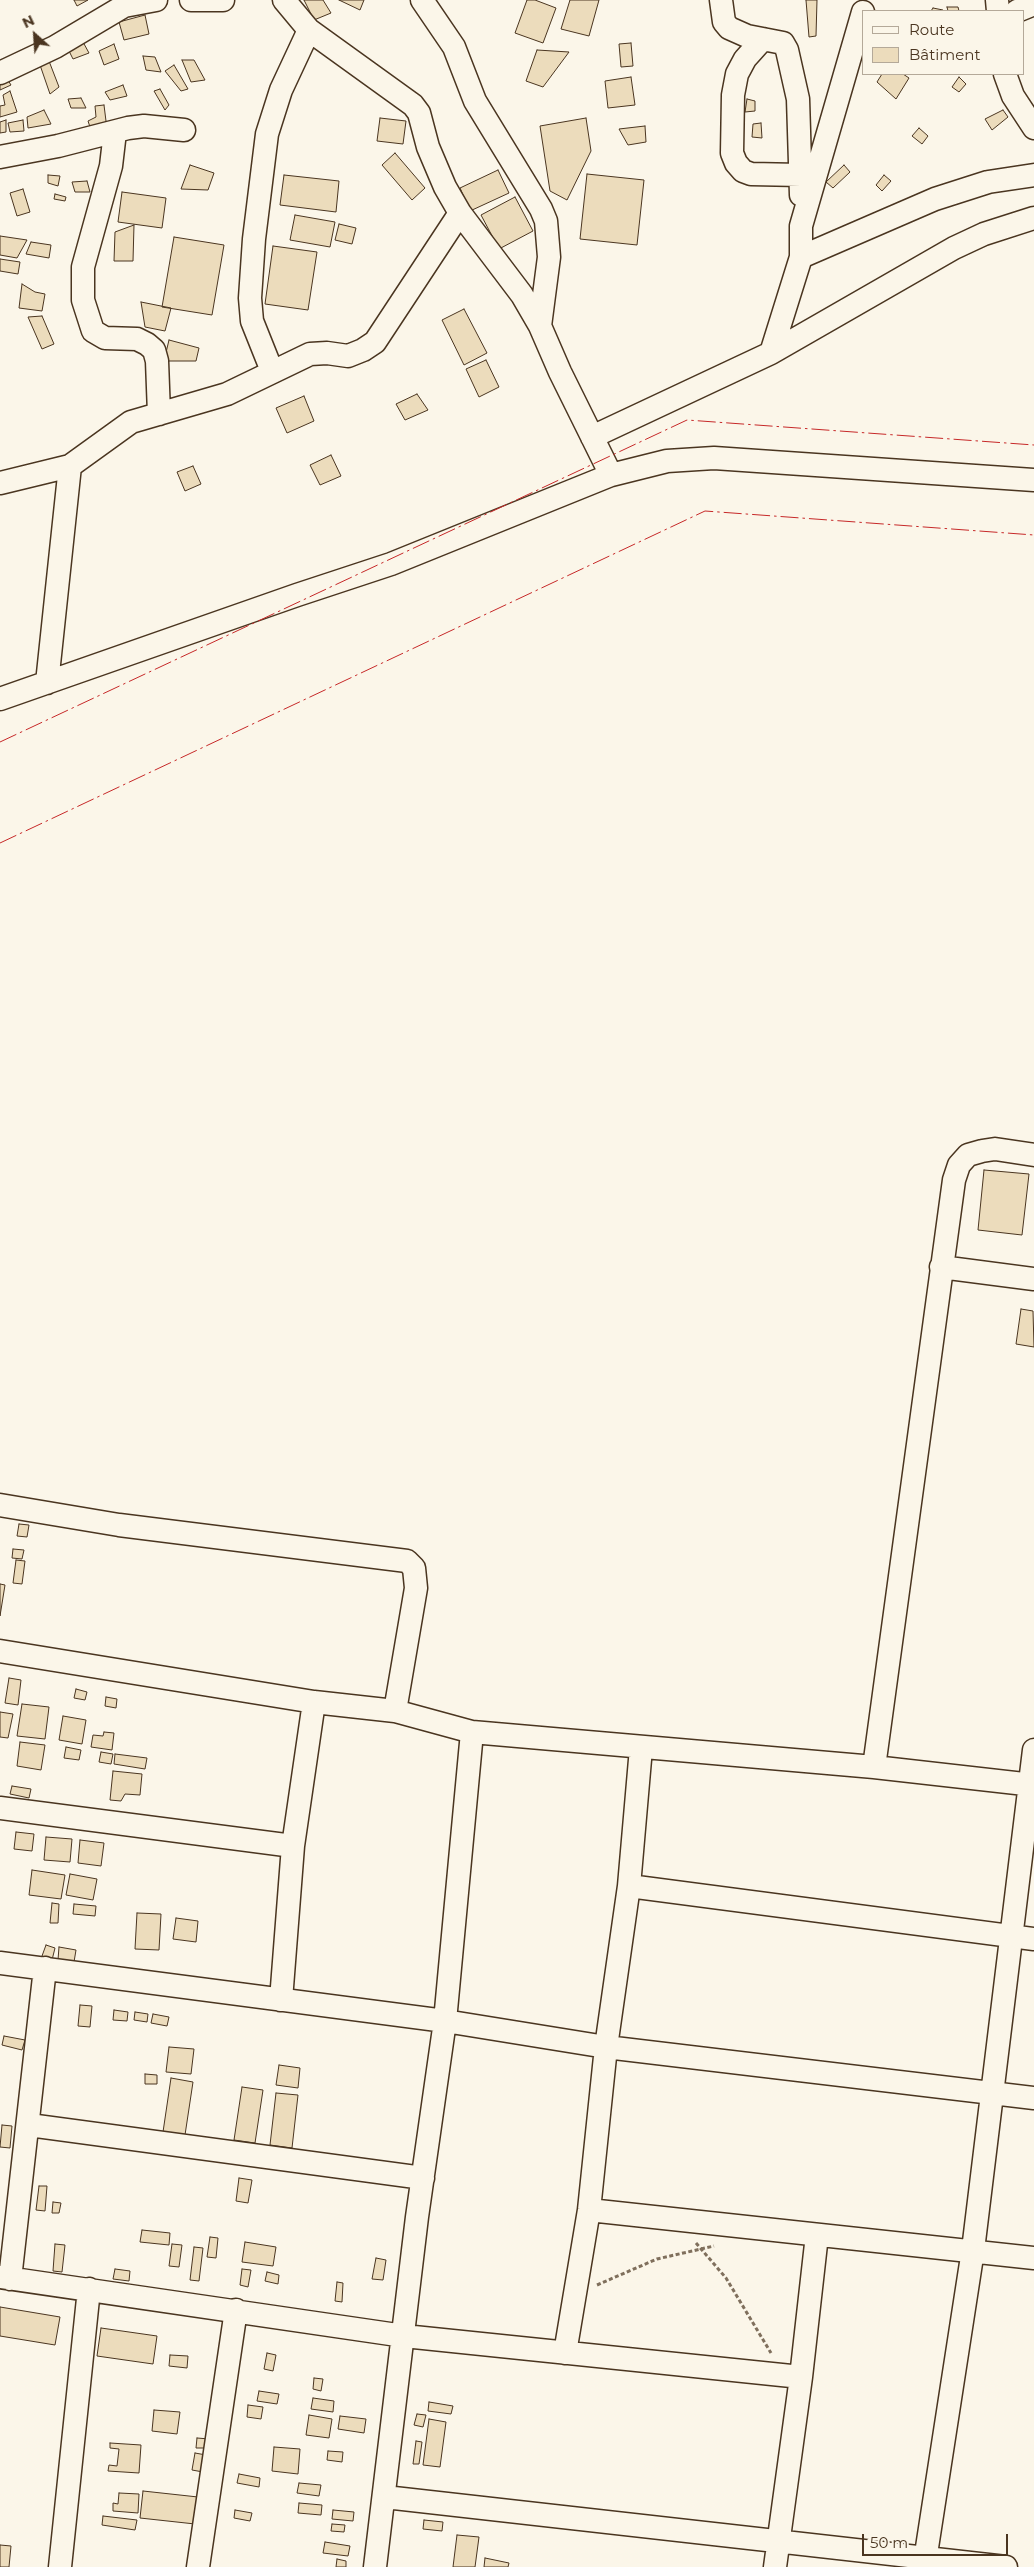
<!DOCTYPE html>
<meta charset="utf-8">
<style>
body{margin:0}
#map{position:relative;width:1034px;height:2567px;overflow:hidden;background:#fbf6e9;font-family:Montserrat,sans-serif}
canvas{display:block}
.legend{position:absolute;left:862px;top:10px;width:162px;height:65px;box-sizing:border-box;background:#fbf6e9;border:1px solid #b4a999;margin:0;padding:6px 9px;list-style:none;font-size:15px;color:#4a3520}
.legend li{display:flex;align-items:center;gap:10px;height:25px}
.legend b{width:25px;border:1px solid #b4a999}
.north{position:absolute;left:10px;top:10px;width:50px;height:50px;-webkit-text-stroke:4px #fbf6e9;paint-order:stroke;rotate:334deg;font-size:14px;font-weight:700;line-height:20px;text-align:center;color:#4a3520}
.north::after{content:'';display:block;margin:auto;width:18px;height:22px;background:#4a3520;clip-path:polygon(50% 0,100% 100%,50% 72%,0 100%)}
.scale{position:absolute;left:862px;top:2534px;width:146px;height:22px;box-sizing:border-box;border:2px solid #4a3520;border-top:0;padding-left:6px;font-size:15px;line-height:18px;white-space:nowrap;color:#4a3520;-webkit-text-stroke:4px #fbf6e9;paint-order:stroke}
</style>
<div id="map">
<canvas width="1034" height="2567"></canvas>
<ul class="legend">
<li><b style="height:6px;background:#fbf6e9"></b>Route</li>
<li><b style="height:14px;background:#ecdcbc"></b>Bâtiment</li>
</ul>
<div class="north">N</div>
<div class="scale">50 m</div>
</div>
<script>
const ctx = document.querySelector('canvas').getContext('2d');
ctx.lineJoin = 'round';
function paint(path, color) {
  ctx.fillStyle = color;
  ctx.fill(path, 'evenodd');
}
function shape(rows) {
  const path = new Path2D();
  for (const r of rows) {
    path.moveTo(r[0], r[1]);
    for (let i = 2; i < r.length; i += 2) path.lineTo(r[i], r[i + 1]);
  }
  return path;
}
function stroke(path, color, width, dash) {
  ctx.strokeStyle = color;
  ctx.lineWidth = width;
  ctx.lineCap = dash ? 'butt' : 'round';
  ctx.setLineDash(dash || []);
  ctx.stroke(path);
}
const building = shape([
 [74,0,88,0,77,6,74,0],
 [304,0,323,0,331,13,314,20,304,0],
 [339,0,364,0,360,10,339,0],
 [527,0,535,0,556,8,543,43,515,33,527,0],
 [570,0,599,0,589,36,561,29,570,0],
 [806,0,817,0,816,36,809,37,806,0],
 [947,7,958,7,959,11,948,11,947,7],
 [933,8,943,10,943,11,931,11,933,8],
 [145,15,149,34,124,40,119,22,145,15],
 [83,42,89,53,73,59,68,49,83,42],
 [631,43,633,66,621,67,619,44,631,43],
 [114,44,119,59,104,65,99,51,114,44],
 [537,50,569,52,543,87,526,81,537,50],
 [143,56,155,57,161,72,146,70,143,56],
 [182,60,194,60,205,80,191,82,182,60],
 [49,61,59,87,50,94,40,65,49,61],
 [174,65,188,89,181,91,165,71,174,65],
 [882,74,903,74,909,78,896,99,877,82,882,74],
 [6,77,11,85,0,90,0,79,6,77],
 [631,77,635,105,608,108,605,81,631,77],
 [959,77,966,84,959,92,952,87,959,77],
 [123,85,127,96,110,100,105,92,123,85],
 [160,89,169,105,165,110,154,91,160,89],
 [10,91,17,112,0,117,0,106,5,105,3,95,10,91],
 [81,98,86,108,71,108,68,99,81,98],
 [747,99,755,101,755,111,745,112,747,99],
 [104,105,107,129,91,130,88,121,96,117,95,106,104,105],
 [44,110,51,124,28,128,27,117,44,110],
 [1003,110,1008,117,992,130,985,119,1003,110],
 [380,118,406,121,403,144,377,141,380,118],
 [586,118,591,151,567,200,550,191,540,126,586,118],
 [6,120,6,132,0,133,0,122,6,120],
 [23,120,24,131,10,132,8,123,23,120],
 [761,123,762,138,752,137,753,124,761,123],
 [645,126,646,142,628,145,619,129,645,126],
 [919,128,928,136,922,144,912,136,919,128],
 [395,153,425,188,412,200,382,165,395,153],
 [190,165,214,173,208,190,181,189,190,165],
 [844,165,850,172,833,188,826,182,844,165],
 [498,170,509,193,470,211,460,188,498,170],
 [587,174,644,180,637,245,580,239,587,174],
 [48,175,60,176,58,186,48,183,48,175],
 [284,175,339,181,336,212,280,205,284,175],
 [884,175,891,181,882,191,876,185,884,175],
 [87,181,90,192,75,192,72,182,87,181],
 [23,189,30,212,17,216,10,193,23,189],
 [122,192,166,198,162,228,118,222,122,192],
 [55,194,66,197,65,201,54,199,55,194],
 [515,197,533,231,499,249,481,215,515,197],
 [295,215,335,222,330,247,290,240,295,215],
 [339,224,356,228,352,244,335,240,339,224],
 [134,225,133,261,114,261,115,232,134,225],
 [0,236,27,240,17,258,0,255,0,236],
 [174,237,224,245,212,315,162,307,174,237],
 [31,242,51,245,49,258,26,254,31,242],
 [273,246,317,252,308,310,265,304,273,246],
 [0,259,20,262,18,274,0,271,0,259],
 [22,284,35,292,45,294,42,311,19,308,22,284],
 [141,302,171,308,165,331,145,327,141,302],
 [464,309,487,353,464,365,442,320,464,309],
 [42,316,54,344,42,349,28,317,42,316],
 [169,340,199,348,196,361,164,361,169,340],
 [486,360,499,387,479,397,466,369,486,360],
 [417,394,428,410,405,420,396,404,417,394],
 [304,396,314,421,287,433,276,408,304,396],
 [331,455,341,476,320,485,310,465,331,455],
 [193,466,201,484,185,491,177,472,193,466],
 [984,1170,1029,1174,1022,1235,978,1230,984,1170],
 [1021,1309,1033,1311,1034,1347,1016,1344,1021,1309],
 [19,1524,29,1525,27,1537,17,1536,19,1524],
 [13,1549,24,1550,22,1559,12,1558,13,1549],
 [16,1560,25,1561,22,1584,13,1583,16,1560],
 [0,1584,5,1585,0,1616,0,1584],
 [9,1678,21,1680,18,1705,5,1703,9,1678],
 [76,1689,87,1692,85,1700,74,1698,76,1689],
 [106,1697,117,1699,116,1708,105,1706,106,1697],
 [22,1704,49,1707,45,1739,17,1736,22,1704],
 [0,1712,13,1714,8,1738,0,1737,0,1712],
 [63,1716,86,1720,82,1744,59,1740,63,1716],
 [104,1732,114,1733,112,1750,91,1747,93,1735,103,1736,104,1732],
 [20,1742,45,1745,41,1770,17,1766,20,1742],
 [66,1747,81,1750,79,1760,64,1758,66,1747],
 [101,1752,113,1754,111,1764,99,1762,101,1752],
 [115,1754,147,1758,145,1769,114,1764,115,1754],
 [113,1771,142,1774,140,1795,125,1794,121,1801,110,1800,113,1771],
 [12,1786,31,1789,29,1798,10,1794,12,1786],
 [16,1832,34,1834,32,1851,14,1849,16,1832],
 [46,1837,72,1839,70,1862,44,1860,46,1837],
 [80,1840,104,1843,101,1866,78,1863,80,1840],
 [32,1870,65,1875,61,1899,29,1895,32,1870],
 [70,1874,97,1879,93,1900,66,1895,70,1874],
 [52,1903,59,1904,58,1923,50,1923,52,1903],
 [74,1904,96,1906,95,1916,73,1914,74,1904],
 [137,1913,161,1914,159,1950,135,1949,137,1913],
 [176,1918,198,1921,196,1942,173,1939,176,1918],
 [46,1945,55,1948,52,1960,42,1956,46,1945],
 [59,1947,76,1950,74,1962,58,1960,59,1947],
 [80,2005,92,2006,90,2027,78,2026,80,2005],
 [114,2010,128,2012,127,2021,113,2020,114,2010],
 [135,2012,148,2014,147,2022,134,2020,135,2012],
 [153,2014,169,2017,167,2026,151,2023,153,2014],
 [4,2036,25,2040,22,2050,2,2045,4,2036],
 [169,2047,194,2049,191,2074,166,2072,169,2047],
 [279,2065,300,2068,298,2088,276,2085,279,2065],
 [145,2074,157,2075,157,2084,145,2084,145,2074],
 [171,2078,193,2082,185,2135,163,2132,171,2078],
 [242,2087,263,2090,255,2143,234,2140,242,2087],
 [276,2093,298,2095,292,2148,270,2145,276,2093],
 [2,2125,12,2126,10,2148,0,2147,2,2125],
 [239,2178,252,2180,248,2203,236,2201,239,2178],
 [39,2186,47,2186,45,2211,36,2210,39,2186],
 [53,2202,61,2203,59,2213,52,2213,53,2202],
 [142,2230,170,2233,169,2245,140,2242,142,2230],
 [210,2237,218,2238,216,2258,207,2257,210,2237],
 [245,2242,276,2247,273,2266,242,2262,245,2242],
 [55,2244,65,2245,62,2272,53,2271,55,2244],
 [172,2244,182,2245,179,2267,169,2266,172,2244],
 [194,2247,203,2248,199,2281,190,2280,194,2247],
 [376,2258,386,2260,383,2280,372,2279,376,2258],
 [115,2269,130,2271,129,2281,113,2279,115,2269],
 [242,2269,251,2270,248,2287,240,2285,242,2269],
 [267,2272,279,2275,278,2284,265,2281,267,2272],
 [337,2282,343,2283,342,2302,335,2301,337,2282],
 [0,2307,60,2317,55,2345,0,2336,0,2307],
 [101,2328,157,2336,153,2364,97,2356,101,2328],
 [267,2353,276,2355,273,2371,264,2369,267,2353],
 [170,2355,188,2356,187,2368,169,2366,170,2355],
 [314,2378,323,2379,321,2391,313,2389,314,2378],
 [259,2391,279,2394,277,2404,257,2401,259,2391],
 [313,2398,334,2401,333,2412,311,2409,313,2398],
 [429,2402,453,2406,451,2414,428,2411,429,2402],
 [248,2405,263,2407,261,2419,247,2417,248,2405],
 [154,2410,180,2412,177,2434,152,2431,154,2410],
 [417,2414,426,2415,423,2427,414,2425,417,2414],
 [309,2415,332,2419,329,2438,306,2435,309,2415],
 [340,2416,366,2419,364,2433,338,2429,340,2416],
 [429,2419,446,2422,440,2467,423,2465,429,2419],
 [197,2438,209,2439,209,2448,196,2448,197,2438],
 [416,2441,422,2442,419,2464,413,2464,416,2441],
 [110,2443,141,2445,139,2473,108,2471,109,2465,117,2466,119,2449,110,2448,110,2443],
 [274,2447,300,2449,298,2474,272,2471,274,2447],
 [328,2451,343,2452,342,2462,327,2460,328,2451],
 [195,2453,206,2455,203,2472,192,2470,195,2453],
 [239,2474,260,2478,259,2487,237,2483,239,2474],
 [299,2483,321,2485,319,2496,297,2493,299,2483],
 [143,2491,198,2497,195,2524,140,2518,143,2491],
 [119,2493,139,2494,138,2513,113,2511,113,2503,118,2504,119,2493],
 [299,2503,322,2505,321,2515,298,2513,299,2503],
 [235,2510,252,2513,250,2521,234,2518,235,2510],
 [333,2510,354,2512,353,2521,332,2519,333,2510],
 [103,2516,137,2520,135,2530,102,2525,103,2516],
 [424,2520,443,2522,442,2531,423,2529,424,2520],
 [332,2524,345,2525,344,2532,331,2531,332,2524],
 [457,2535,479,2537,475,2567,453,2567,457,2535],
 [325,2542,350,2546,348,2556,323,2553,325,2542],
 [0,2545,11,2546,9,2567,0,2567,0,2545],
 [485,2558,509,2563,508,2567,484,2567,485,2558],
 [337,2559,346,2561,346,2567,336,2567,337,2559]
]);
const path = shape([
 [696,2243,726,2278,771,2353],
 [597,2285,657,2259,714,2246]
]);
const minor = shape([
 [191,0,223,0],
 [284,0,309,30,413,105,419,113,428,147,445,187,460,213,522,295,540,326,560,372,611,475],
 [422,0,454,47,475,101,541,209,546,221,549,257,540,326],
 [721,0,724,22,729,28,747,36,783,43,787,50,798,99,801,195],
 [997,0,998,11],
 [1017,11,1034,4],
 [763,39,745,59,737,74,733,95,732,153,736,163,743,171,751,174,801,175],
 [0,73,55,47,124,6,156,0],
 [1005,74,1013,96,1034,128],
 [115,132,111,166,83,267,83,300,93,331,105,338,137,339,147,344,154,350,157,361,159,414],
 [0,157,58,146,128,128,144,126,184,130],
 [801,257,935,199,988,182,1034,175],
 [771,353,801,257,801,226,863,12],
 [272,371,252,321,250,298,254,239,267,134,281,90,309,30],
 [592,437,771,353,954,248,984,234,1034,218],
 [0,483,70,466,131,422,227,394,310,354,327,353,348,356,363,350,375,342,460,213],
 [47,683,70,466],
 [0,699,297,595,391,564,611,475,667,461,714,458,1034,480],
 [941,1267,1034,1279],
 [0,1505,119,1525,407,1561,414,1568,416,1588,395,1711],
 [0,1651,314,1702,395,1711,472,1732,874,1767,1034,1785],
 [874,1767,954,1180,959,1165,968,1155,982,1151,995,1149,1034,1155],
 [0,1808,293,1846],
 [629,1886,1034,1939],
 [0,1963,445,2021,606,2047,1034,2098],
 [281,2000,293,1846,314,1702],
 [29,2125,423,2178],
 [589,2210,1034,2258],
 [0,2277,404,2336,801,2377],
 [10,2279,45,1968],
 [565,2353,589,2210,606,2047,629,1886,641,1748],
 [385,2497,1006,2567],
 [60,2567,89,2289],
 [198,2567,236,2310],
 [375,2567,417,2217,445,2021,472,1732],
 [775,2567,801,2377,817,2235],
 [924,2567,973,2250,1034,1750]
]);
const power = shape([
 [0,742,687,420,1034,445],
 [0,843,705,511,1034,535]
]);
paint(building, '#ecdcbc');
stroke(building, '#4a3520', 1);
stroke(minor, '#4a3520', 25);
stroke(path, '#7f6f5c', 3, [4, 2.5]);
stroke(minor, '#fbf6e9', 22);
stroke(power, '#c62828', 1, [18, 4, 2.5, 4]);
</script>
